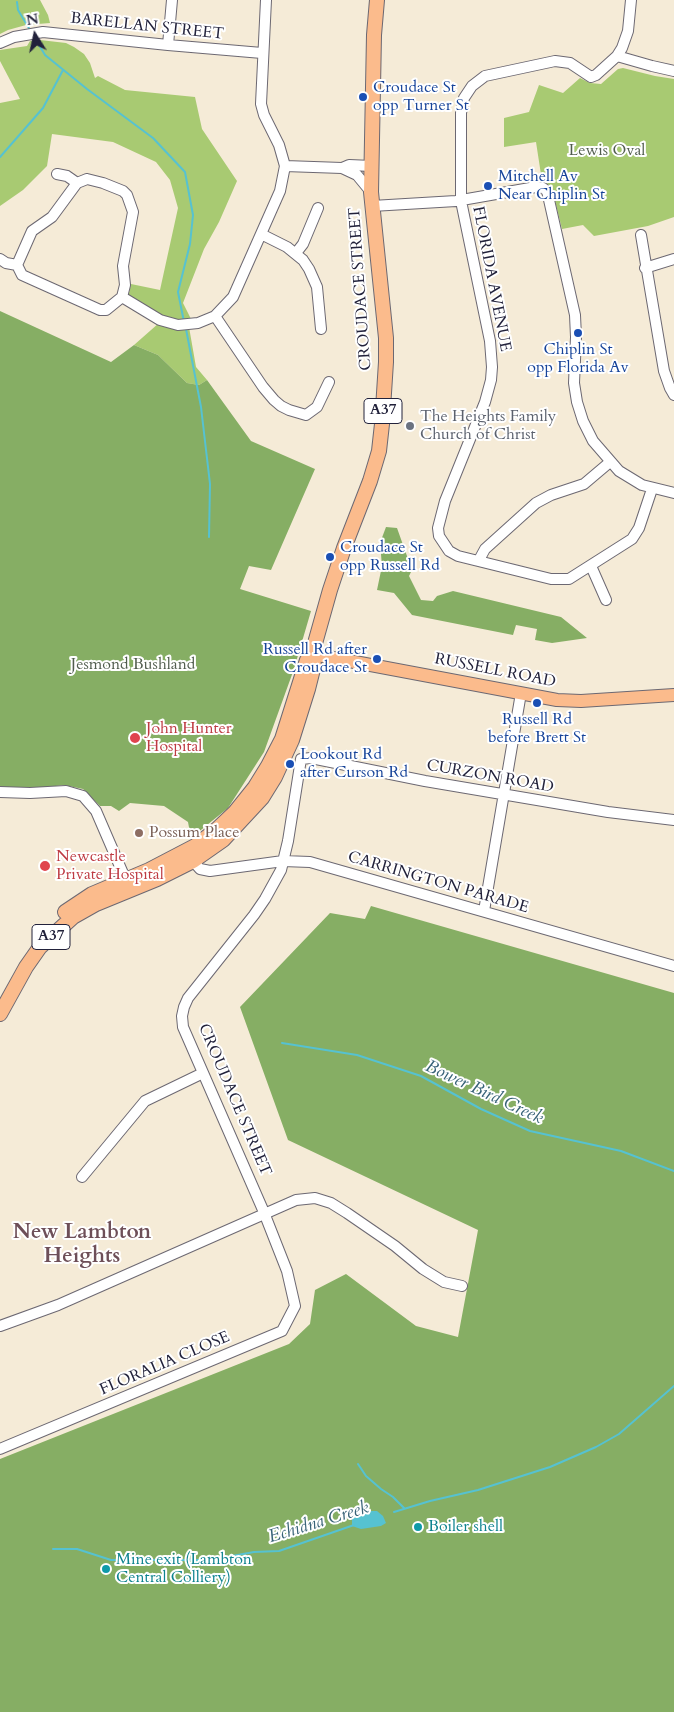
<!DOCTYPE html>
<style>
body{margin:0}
#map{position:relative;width:674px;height:1712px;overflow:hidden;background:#f5ebd7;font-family:Cardo,serif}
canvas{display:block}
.north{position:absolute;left:10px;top:10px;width:50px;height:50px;-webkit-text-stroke:4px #fff;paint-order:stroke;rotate:350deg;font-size:14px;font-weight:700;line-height:20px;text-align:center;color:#22223b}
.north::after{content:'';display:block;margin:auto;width:18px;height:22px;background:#22223b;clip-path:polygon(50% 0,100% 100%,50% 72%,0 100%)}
</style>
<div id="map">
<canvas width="674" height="1712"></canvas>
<div class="north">N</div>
</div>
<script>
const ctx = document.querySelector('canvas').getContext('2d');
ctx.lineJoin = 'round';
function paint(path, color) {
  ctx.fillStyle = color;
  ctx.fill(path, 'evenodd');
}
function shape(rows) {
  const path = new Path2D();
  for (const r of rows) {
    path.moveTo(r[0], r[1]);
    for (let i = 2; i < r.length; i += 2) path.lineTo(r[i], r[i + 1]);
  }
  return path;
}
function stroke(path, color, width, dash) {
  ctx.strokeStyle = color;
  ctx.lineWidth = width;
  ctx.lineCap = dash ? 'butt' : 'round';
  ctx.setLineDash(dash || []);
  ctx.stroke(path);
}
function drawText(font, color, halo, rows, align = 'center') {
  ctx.font = font + ' Cardo,serif';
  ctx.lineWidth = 4;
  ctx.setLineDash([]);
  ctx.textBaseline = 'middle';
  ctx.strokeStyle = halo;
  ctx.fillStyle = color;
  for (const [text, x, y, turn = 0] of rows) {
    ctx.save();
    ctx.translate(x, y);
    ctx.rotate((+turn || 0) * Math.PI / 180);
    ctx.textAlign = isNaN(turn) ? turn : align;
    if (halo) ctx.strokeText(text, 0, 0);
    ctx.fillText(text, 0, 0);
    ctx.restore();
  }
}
const green = shape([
 [0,0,40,0,48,15,50,23,26,25,8,30,0,34],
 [40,40,66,43,74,47,84,54,90,63,95,78,98,76,125,90,195,97,202,129,237,181,219,222,204,249,183,303,192,321,173,322,128,298,131,284,160,290,178,208,170,180,156,162,113,142,52,134,47,166,23,190,0,206,0,103,20,99,0,61,0,50,27,46,30,41],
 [623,68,655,76,674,79,674,217,648,226,594,236,583,225,562,229,552,189,548,184,542,181,536,142,504,147,504,118,529,112,539,85,563,93,580,78,590,83,601,84,618,69],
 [159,323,189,327,196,367,207,380,199,385,187,383,158,355,134,345]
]);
const forest = shape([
 [0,311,111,362,134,345,158,355,187,383,199,385,207,380,251,441,315,469,271,570,249,566,240,589,311,611,294,669,264,752,228,808,191,838,188,822,164,806,130,803,119,811,111,806,100,806,83,789,64,785,40,788,0,787],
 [386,527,397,528,412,570,409,576,421,600,433,601,437,596,453,591,561,617,587,638,552,643,535,640,537,629,516,625,513,635,412,615,394,593,377,590,382,566,380,543],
 [371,906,674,993,674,1712,0,1712,0,1459,289,1344,310,1324,315,1290,346,1274,416,1326,458,1337,478,1230,288,1140,240,1007,330,913,365,919]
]);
const water = shape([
 [368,1511,377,1511,383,1516,386,1523,381,1526,361,1529,352,1526,352,1519,359,1514]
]);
const stream = shape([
 [17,2,18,10,30,30],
 [35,38,45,55,87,89,153,138,185,172,193,215,190,244,178,292,184,322],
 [0,157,43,108,63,70],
 [186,329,201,407,210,484,209,537],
 [282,1043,357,1055,421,1076,481,1109,530,1131,621,1151,674,1171],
 [358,1464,366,1476,381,1489,393,1497,404,1508],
 [394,1512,430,1501,478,1490,550,1467,596,1447,619,1434,674,1386],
 [53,1549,77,1549,111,1560,210,1560,254,1552,279,1551,354,1525]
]);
const minor = shape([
 [266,0,261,104,264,115,279,145,285,166,342,168,349,165,372,166],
 [631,0,628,31,622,48,617,56,596,75,591,77,570,63,555,61,485,76,472,86,464,98,461,113,461,201,490,341,492,367,491,380,485,402,445,501,438,528,439,536,449,551,458,556,551,579,569,579,632,539,639,528,652,489],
 [0,43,14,37,43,32,168,45,262,53],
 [168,45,172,0],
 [617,56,652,66,674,71],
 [342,168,357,175,371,192],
 [57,174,67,176,77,183],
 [87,179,103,183,123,191,127,195,133,212,123,266,125,285,122,297,106,310,100,310,22,275,17,265,32,231,52,217,77,183,87,179],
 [372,206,456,201,536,187,543,188,547,191,575,315,576,337,574,383,577,402,583,421,593,441,619,471,642,485,674,493],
 [261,234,287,247,303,260,309,269,317,287,321,329],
 [641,235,664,371,670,388,674,395],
 [296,253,303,244,318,208],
 [0,259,6,263,17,265],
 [645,268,674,259],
 [122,297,160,320,178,325,198,323,215,316,233,297,280,191,285,166],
 [215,316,263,387,274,400,281,406,289,410,306,415,317,407,329,382],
 [479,560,485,549,536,503,551,495,584,484,610,462],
 [591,566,606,600],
 [0,792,30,793,66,791,83,796,96,811,128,885],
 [193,861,200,869,210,871,283,861,310,862,674,966],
 [484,911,521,693],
 [82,1177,145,1101,203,1073],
 [0,1326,58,1305,296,1200,315,1198,331,1203,347,1213,395,1246,423,1269,444,1282,462,1286],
 [0,1449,282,1331,295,1306,287,1271,263,1210,183,1027,182,1016,184,1007,188,998,254,915,265,899,281,870,288,841,301,759,311,758,425,781,608,812,674,820]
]);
const major = shape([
 [312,654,557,700,581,701,674,695]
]);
const highway = shape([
 [65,912,92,894,149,870,195,846,217,829,235,812,255,787,268,766,282,739,307,660],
 [0,1014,26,967,40,947,73,917,96,904,157,879,193,861,223,840,262,798,275,777,292,740,308,689,314,665,312,654,330,590,344,548,370,481,379,451,382,424,386,362,386,338,371,192,374,35,377,0]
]);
const markers = [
 [363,97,5,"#1a4fb4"],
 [488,186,5,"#1a4fb4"],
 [578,333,5,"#1a4fb4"],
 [410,426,5,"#6b7280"],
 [330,557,5,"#1a4fb4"],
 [377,659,5,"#1a4fb4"],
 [537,703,5,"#1a4fb4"],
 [135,738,6,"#e0444e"],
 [290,764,5,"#1a4fb4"],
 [139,833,5,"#8d6e63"],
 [45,866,6,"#e0444e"],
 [418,1527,5,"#0f9aa8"],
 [106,1569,5,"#0f9aa8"]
];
const shields = [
 [383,411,38],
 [51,937,38]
];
const shieldNames = [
 ["A37",383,411],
 ["A37",51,937]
];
const streetNames = [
 ["BARELLAN STREET",147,27,6],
 ["FLORIDA AVENUE",491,279,79],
 ["CROUDACE STREET",361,289,-94],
 ["RUSSELL ROAD",495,671,11],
 ["CURZON ROAD",490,777,10],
 ["CARRINGTON PARADE",438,883,16],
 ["CROUDACE STREET",234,1100,67],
 ["FLORALIA CLOSE",165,1364,-23]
];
const transitNames = [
 ["Croudace St",373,88],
 ["opp Turner St",373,106],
 ["Mitchell Av",498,177],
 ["Near Chiplin St",498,195],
 ["Chiplin St",578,350,"center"],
 ["opp Florida Av",578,368,"center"],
 ["Croudace St",340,548],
 ["opp Russell Rd",340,566],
 ["Russell Rd after",367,650,"right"],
 ["Croudace St",367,668,"right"],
 ["Russell Rd",537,720,"center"],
 ["before Brett St",537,738,"center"],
 ["Lookout Rd",300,755],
 ["after Curson Rd",300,773]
];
const parkNames = [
 ["Lewis Oval",607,151],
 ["Jesmond Bushland",133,665]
];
const worshipNames = [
 ["The Heights Family",420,417],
 ["Church of Christ",420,435]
];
const healthNames = [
 ["John Hunter",146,729],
 ["Hospital",146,747],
 ["Newcastle",56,857],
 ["Private Hospital",56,875]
];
const educationNames = [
 ["Possum Place",149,833]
];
const cultureNames = [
 ["Boiler shell",428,1527],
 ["Mine exit (Lambton",116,1560],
 ["Central Colliery)",116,1578]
];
const waterNames = [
 ["Bower Bird Creek",484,1093,25],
 ["Echidna Creek",319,1523,-17]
];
const districtNames = [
 ["New Lambton",82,1233],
 ["Heights",82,1257]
];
paint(green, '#a8ca72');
paint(forest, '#86ae64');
paint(water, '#56c2d1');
stroke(stream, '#56c2d1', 2);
stroke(minor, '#6c6872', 12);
stroke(major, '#6c6872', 14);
stroke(highway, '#6c6872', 16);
stroke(minor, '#fff', 10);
stroke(major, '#fbbb8c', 12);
stroke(highway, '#fbbb8c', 14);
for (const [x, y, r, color] of markers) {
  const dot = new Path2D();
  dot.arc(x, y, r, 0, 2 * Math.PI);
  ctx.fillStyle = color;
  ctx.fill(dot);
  stroke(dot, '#fff', 2);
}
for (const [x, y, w] of shields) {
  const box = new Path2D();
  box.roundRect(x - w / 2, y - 12.5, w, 25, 4);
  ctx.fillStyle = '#fff';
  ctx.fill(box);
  stroke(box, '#22223b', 1);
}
drawText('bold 15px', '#22223b', null, shieldNames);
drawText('16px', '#22223b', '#fff', streetNames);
drawText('16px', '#164399', '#fff', transitNames, 'left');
drawText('16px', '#515d4e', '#fff', parkNames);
drawText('16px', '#5b616d', '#fff', worshipNames, 'left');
drawText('16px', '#be3a42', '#fff', healthNames, 'left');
drawText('16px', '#785e54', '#fff', educationNames, 'left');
drawText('16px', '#0d838f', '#fff', cultureNames, 'left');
drawText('italic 18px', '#376277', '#fff', waterNames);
drawText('bold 21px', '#6e4f58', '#fff', districtNames);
</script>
